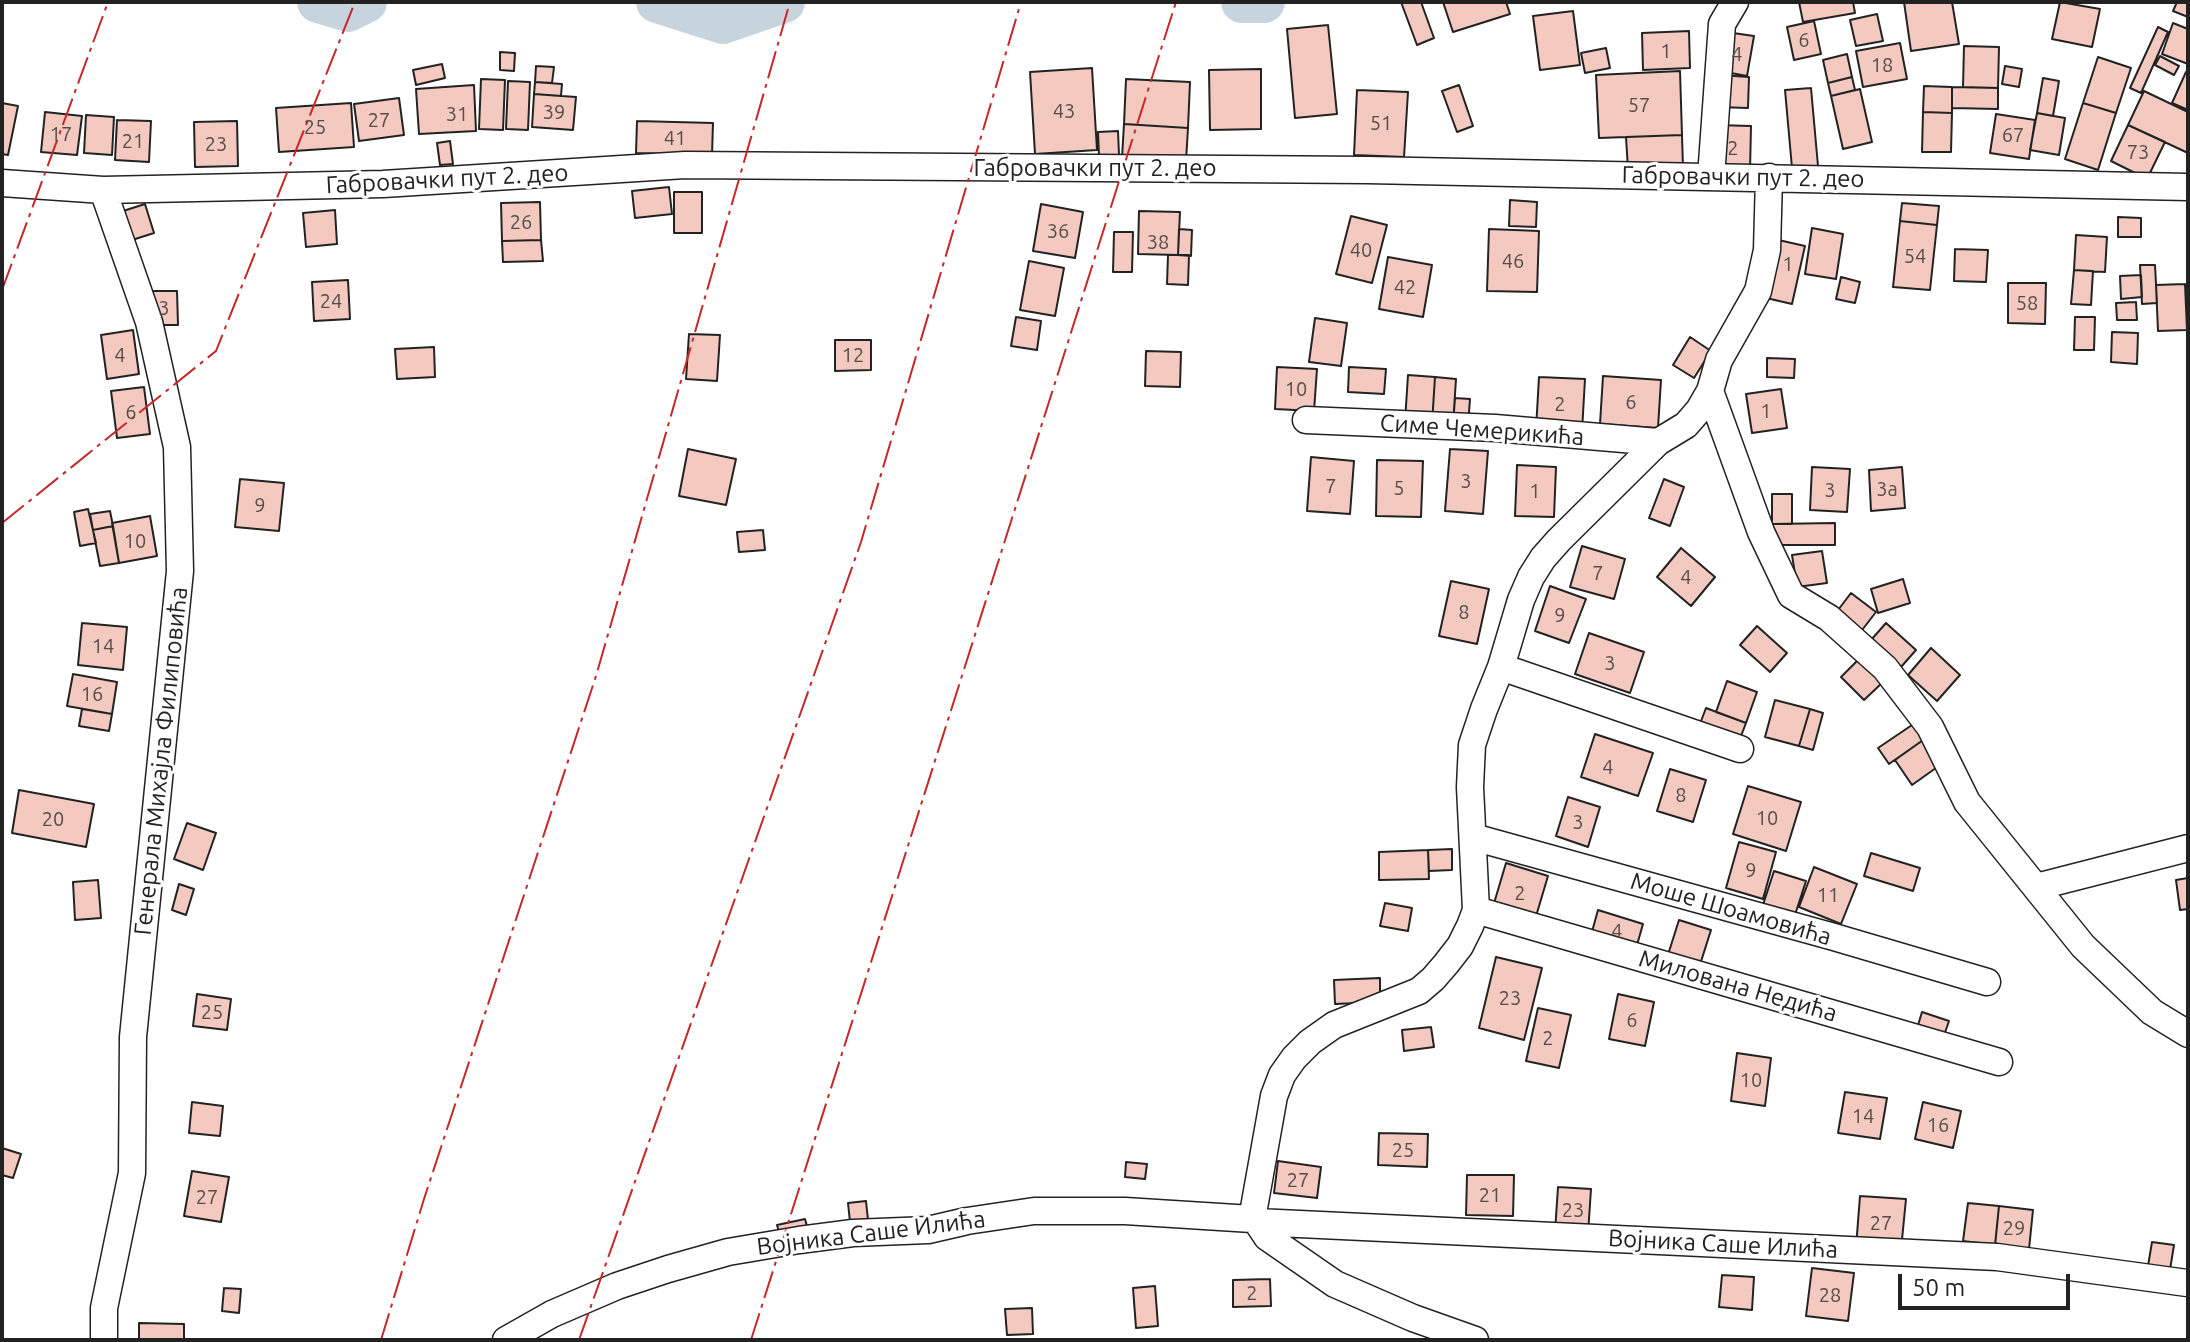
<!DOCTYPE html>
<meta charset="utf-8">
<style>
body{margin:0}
#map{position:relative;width:2190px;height:1342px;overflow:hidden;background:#fff;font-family:Ubuntu,sans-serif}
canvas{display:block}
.frame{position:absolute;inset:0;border:4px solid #222;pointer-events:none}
.scale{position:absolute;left:1898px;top:1274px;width:172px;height:36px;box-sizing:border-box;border:4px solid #222;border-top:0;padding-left:10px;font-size:24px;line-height:28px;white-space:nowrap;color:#222;-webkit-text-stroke:6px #fff;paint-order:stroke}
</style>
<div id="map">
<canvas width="2190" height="1342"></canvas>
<div class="frame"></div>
<div class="scale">50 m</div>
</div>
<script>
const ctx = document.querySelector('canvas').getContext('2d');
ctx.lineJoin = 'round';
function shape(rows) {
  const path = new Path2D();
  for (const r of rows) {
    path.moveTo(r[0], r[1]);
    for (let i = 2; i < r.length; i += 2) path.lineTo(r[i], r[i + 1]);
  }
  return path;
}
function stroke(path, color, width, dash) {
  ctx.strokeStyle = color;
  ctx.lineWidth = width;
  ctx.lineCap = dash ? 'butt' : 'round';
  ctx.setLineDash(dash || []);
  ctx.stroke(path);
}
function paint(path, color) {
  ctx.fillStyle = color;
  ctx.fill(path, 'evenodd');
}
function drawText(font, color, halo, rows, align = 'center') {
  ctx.font = font + ' Ubuntu,sans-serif';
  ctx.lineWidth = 6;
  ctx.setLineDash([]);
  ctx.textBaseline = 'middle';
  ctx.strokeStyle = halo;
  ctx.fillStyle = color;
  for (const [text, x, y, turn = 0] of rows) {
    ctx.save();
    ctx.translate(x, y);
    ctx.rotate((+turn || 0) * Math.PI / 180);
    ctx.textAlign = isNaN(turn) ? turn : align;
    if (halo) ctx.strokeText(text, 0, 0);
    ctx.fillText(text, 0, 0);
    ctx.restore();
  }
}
const river = shape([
 [318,2,348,11,366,2],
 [657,2,723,23,784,2],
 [1242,2,1264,2]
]);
const building = shape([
 [1401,2,1421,2,1434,38,1417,45,1401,2],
 [1443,2,1506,2,1510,14,1453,32,1443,2],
 [1799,2,1853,2,1855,13,1803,22,1799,2],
 [1904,2,1952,2,1959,44,1911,51,1904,2],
 [2060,2,2100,9,2092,47,2052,39,2060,2],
 [2177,2,2188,2,2188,17,2173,11,2177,2],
 [1573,11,1580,65,1540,70,1533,16,1573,11],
 [1877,14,1883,41,1856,46,1850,20,1877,14],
 [1814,21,1821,54,1794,60,1787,27,1814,21],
 [2173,23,2188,29,2188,64,2162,54,2173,23],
 [1328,25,1337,114,1295,118,1287,29,1328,25],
 [2158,27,2168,32,2141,93,2130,88,2158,27],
 [1689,31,1690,68,1643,70,1642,33,1689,31],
 [1726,32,1754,36,1747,76,1720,71,1726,32],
 [1900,43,1907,79,1863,87,1856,51,1900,43],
 [1964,46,1999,47,1998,88,1963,87,1964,46],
 [1606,48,1610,68,1585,73,1581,53,1606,48],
 [500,52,515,53,514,71,500,70,500,52],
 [1847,54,1852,77,1828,83,1823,60,1847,54],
 [2160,56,2179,66,2174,75,2155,65,2160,56],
 [2098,57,2131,68,2116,113,2083,103,2098,57],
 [442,64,445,78,416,85,413,70,442,64],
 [536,66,554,67,552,83,535,82,536,66],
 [2005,66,2022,69,2019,87,2002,84,2005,66],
 [1092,68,1097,150,1035,154,1030,72,1092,68],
 [1261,69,1261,129,1210,130,1209,70,1261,69],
 [1680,71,1682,135,1599,138,1596,75,1680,71],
 [2186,72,2188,73,2188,110,2172,103,2186,72],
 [1719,75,1749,77,1748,108,1717,107,1719,75],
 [1852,77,1855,90,1831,96,1828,83,1852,77],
 [2043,78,2059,81,2053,116,2037,113,2043,78],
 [481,79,505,80,503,130,479,129,481,79],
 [1126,79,1190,82,1188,128,1124,124,1126,79],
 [508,81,530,82,528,130,506,129,508,81],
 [535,82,562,84,561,96,534,94,535,82],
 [474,85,476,131,419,134,416,89,474,85],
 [1459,85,1473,126,1457,132,1442,91,1459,85],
 [1924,86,1952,87,1952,113,1923,112,1924,86],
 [1952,87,1998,88,1998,109,1952,108,1952,87],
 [1811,88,1818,166,1792,168,1785,90,1811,88],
 [1860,89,1872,142,1843,149,1831,96,1860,89],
 [1357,90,1408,92,1404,157,1354,155,1357,90],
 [2144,91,2188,112,2188,153,2128,125,2144,91],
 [534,94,576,97,573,130,532,127,534,94],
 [399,98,404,135,359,141,354,104,399,98],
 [2,103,18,106,8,155,2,154,2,103],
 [351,103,354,147,279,152,276,108,351,103],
 [2083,103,2116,113,2098,170,2065,159,2083,103],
 [45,112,82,116,77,155,41,152,45,112],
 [1923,112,1952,113,1951,152,1922,152,1923,112],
 [2037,113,2065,118,2059,155,2030,150,2037,113],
 [1996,114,2035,120,2029,159,1990,153,1996,114],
 [86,115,114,117,112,155,84,153,86,115],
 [117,120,151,121,149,162,115,160,117,120],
 [237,121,238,166,195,167,194,122,237,121],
 [637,121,713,123,712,155,636,153,637,121],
 [1124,124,1188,128,1186,161,1122,158,1124,124],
 [1716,125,1751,126,1750,171,1714,170,1716,125],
 [2128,125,2165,142,2147,179,2111,161,2128,125],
 [1118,131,1119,155,1099,156,1098,132,1118,131],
 [1682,135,1683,168,1628,170,1626,137,1682,135],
 [450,141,453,164,440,165,437,143,450,141],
 [669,187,672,214,635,218,632,191,669,187],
 [674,192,702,192,702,233,674,233,674,192],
 [1510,200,1537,202,1536,227,1509,226,1510,200],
 [540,202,541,240,502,241,501,203,540,202],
 [1902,203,1939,206,1937,225,1900,221,1902,203],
 [145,204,154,233,129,241,120,212,145,204],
 [1041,204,1083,212,1075,258,1033,251,1041,204],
 [335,210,337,244,306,247,303,213,335,210],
 [1139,211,1180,212,1178,255,1138,254,1139,211],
 [1351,216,1387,225,1372,283,1336,274,1351,216],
 [2118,217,2141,218,2141,237,2118,237,2118,217],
 [1900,221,1937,225,1930,290,1893,287,1900,221],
 [1812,228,1843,234,1836,279,1805,274,1812,228],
 [1179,229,1192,230,1191,256,1178,255,1179,229],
 [1489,229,1539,231,1537,292,1487,291,1489,229],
 [1114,232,1133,232,1132,272,1113,272,1114,232],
 [2076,235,2107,237,2105,272,2074,270,2076,235],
 [1774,239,1805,246,1792,304,1762,297,1774,239],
 [541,240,543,261,503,262,502,241,541,240],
 [1955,249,1988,250,1986,282,1954,281,1955,249],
 [1168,255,1189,255,1188,285,1167,284,1168,255],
 [1388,257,1432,265,1423,317,1379,309,1388,257],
 [1029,261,1064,268,1055,316,1020,310,1029,261],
 [2140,265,2155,265,2157,303,2142,304,2140,265],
 [2074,270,2093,271,2091,305,2071,304,2074,270],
 [2141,275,2142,297,2121,299,2120,276,2141,275],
 [1841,277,1860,282,1855,303,1836,299,1841,277],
 [348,280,350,319,314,321,312,282,348,280],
 [2008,283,2046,283,2045,324,2008,323,2008,283],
 [2185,284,2187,330,2158,331,2156,285,2185,284],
 [150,291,177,291,178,325,151,325,150,291],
 [2136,302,2137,320,2117,320,2116,303,2136,302],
 [1016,317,1041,321,1037,350,1011,346,1016,317],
 [2075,317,2095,317,2094,350,2074,350,2075,317],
 [1315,318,1347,323,1341,366,1309,362,1315,318],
 [133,330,139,374,107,379,101,335,133,330],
 [2112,332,2138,333,2137,364,2111,362,2112,332],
 [689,334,720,335,717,381,686,379,689,334],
 [1690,337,1711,351,1694,378,1673,365,1690,337],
 [835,340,871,340,871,370,835,371,835,340],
 [434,347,435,377,397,379,395,349,434,347],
 [1146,351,1181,352,1180,387,1145,386,1146,351],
 [1767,358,1795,359,1794,378,1767,377,1767,358],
 [1277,367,1317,369,1314,411,1275,409,1277,367],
 [1349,367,1386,369,1384,394,1348,392,1349,367],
 [1408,375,1435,377,1432,424,1405,421,1408,375],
 [1603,376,1661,380,1658,428,1600,424,1603,376],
 [1435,377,1456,379,1453,425,1432,424,1435,377],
 [1539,377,1585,379,1582,431,1536,429,1539,377],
 [144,387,150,434,117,438,111,391,144,387],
 [1781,389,1787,428,1752,433,1746,394,1781,389],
 [1455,398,1470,399,1468,426,1453,425,1455,398],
 [688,449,736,459,726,505,679,496,688,449],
 [1450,449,1488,451,1483,514,1445,511,1450,449],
 [1311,457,1354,461,1350,514,1307,511,1311,457],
 [1377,460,1423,461,1421,517,1376,516,1377,460],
 [1517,465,1556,467,1554,517,1515,516,1517,465],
 [1812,467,1850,469,1847,512,1810,510,1812,467],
 [1902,467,1905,508,1871,511,1869,470,1902,467],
 [240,479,284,483,279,531,235,527,240,479],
 [1664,479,1684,487,1670,526,1649,518,1664,479],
 [1772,494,1792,494,1792,524,1772,524,1772,494],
 [88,509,96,543,80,546,74,512,88,509],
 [110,511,113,526,93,530,90,514,110,511],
 [150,516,157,556,119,563,112,523,150,516],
 [1835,523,1835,545,1772,545,1772,524,1835,523],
 [113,526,119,563,100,566,93,530,113,526],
 [763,530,765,550,739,552,737,532,763,530],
 [1582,546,1625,559,1614,599,1570,587,1582,546],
 [1681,548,1715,577,1691,606,1657,577,1681,548],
 [1822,551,1827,583,1797,587,1792,555,1822,551],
 [1903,579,1910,603,1878,613,1871,589,1903,579],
 [1451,581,1489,589,1477,644,1439,636,1451,581],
 [1550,586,1586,599,1569,643,1535,631,1550,586],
 [1851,593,1876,612,1859,634,1835,614,1851,593],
 [82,623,127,627,123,670,78,665,82,623],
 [1886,623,1916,650,1901,667,1871,640,1886,623],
 [1757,626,1787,653,1770,672,1740,645,1757,626],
 [1589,633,1644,652,1630,693,1575,674,1589,633],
 [1931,648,1960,675,1937,701,1908,675,1931,648],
 [1859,659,1882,683,1864,700,1841,677,1859,659],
 [73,674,117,682,112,714,67,706,73,674],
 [1727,681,1757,692,1746,723,1716,712,1727,681],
 [1775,700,1810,709,1799,746,1765,737,1775,700],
 [1706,708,1746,723,1738,744,1698,729,1706,708],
 [82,709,112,714,109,731,79,726,82,709],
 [1810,709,1823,713,1813,750,1799,746,1810,709],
 [1915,723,1926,738,1889,764,1878,748,1915,723],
 [1595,734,1653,753,1638,796,1581,777,1595,734],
 [1926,738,1943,763,1912,785,1895,760,1926,738],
 [1670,769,1706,780,1693,822,1657,811,1670,769],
 [1748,786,1801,802,1786,851,1733,834,1748,786],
 [19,790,94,804,86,847,12,833,19,790],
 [1568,797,1600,807,1588,847,1556,836,1568,797],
 [187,823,216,833,203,870,174,859,187,823],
 [1739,842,1776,852,1763,899,1726,888,1739,842],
 [1452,849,1452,870,1429,871,1428,850,1452,849],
 [1428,850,1429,879,1379,880,1379,852,1428,850],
 [1871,853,1920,868,1913,891,1864,876,1871,853],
 [1506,863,1548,876,1534,923,1492,910,1506,863],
 [1814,867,1857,884,1841,924,1799,907,1814,867],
 [1774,871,1806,881,1793,921,1761,911,1774,871],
 [2188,878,2188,909,2180,910,2176,880,2188,878],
 [98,880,101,918,75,920,73,882,98,880],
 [179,884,194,889,186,915,172,910,179,884],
 [1385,903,1412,908,1408,931,1380,926,1385,903],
 [1598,910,1643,924,1635,952,1590,939,1598,910],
 [1679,920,1711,930,1698,971,1666,961,1679,920],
 [1496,957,1542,968,1524,1040,1479,1028,1496,957],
 [1380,978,1380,1002,1335,1004,1334,980,1380,978],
 [197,994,231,999,227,1030,193,1026,197,994],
 [1618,994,1654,1002,1645,1046,1609,1039,1618,994],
 [1538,1008,1571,1015,1559,1068,1526,1061,1538,1008],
 [1922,1012,1949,1021,1941,1044,1915,1035,1922,1012],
 [1431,1027,1434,1047,1404,1051,1402,1030,1431,1027],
 [1737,1053,1771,1058,1765,1106,1731,1101,1737,1053],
 [1845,1092,1887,1098,1880,1139,1838,1133,1845,1092],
 [192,1102,223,1106,220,1136,189,1133,192,1102],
 [1923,1102,1961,1111,1953,1148,1915,1139,1923,1102],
 [1379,1133,1428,1134,1427,1167,1378,1165,1379,1133],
 [2,1148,21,1154,13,1178,2,1175,2,1148],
 [1278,1161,1321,1167,1317,1198,1274,1193,1278,1161],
 [1126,1162,1147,1164,1145,1179,1125,1177,1126,1162],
 [192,1171,229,1177,221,1222,184,1216,192,1171],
 [1467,1175,1514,1175,1513,1216,1466,1215,1467,1175],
 [1558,1187,1591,1189,1588,1234,1555,1232,1558,1187],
 [1860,1196,1906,1199,1901,1250,1856,1247,1860,1196],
 [866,1201,868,1220,850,1222,848,1203,866,1201],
 [1968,1203,1999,1206,1995,1245,1963,1241,1968,1203],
 [1999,1206,2033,1210,2028,1259,1994,1256,1999,1206],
 [805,1219,809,1233,781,1239,777,1225,805,1219],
 [2152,1242,2174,1245,2169,1276,2147,1272,2152,1242],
 [1812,1268,1854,1273,1848,1321,1806,1316,1812,1268],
 [1722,1275,1754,1277,1752,1310,1719,1307,1722,1275],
 [1270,1279,1271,1306,1233,1307,1233,1280,1270,1279],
 [1155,1286,1158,1326,1136,1328,1133,1288,1155,1286],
 [224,1288,241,1289,239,1313,222,1311,224,1288],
 [1032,1308,1033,1334,1007,1335,1005,1309,1032,1308],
 [139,1323,184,1324,184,1340,139,1340,139,1323]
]);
const minor = shape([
 [1711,177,1722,24,1735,2],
 [2,183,103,190,383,184,685,165,1367,170,2188,187],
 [103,190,149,322,177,447,180,571,133,1037,132,1173,104,1308,104,1340],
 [1710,391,1761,532,1791,595,1829,618,1885,668,1930,727,1967,802,2083,946,2152,1012,2188,1034],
 [1306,420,1495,428,1658,442],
 [1501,667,1740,749],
 [1473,837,1834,937,1987,982],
 [2036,887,2188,848],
 [1476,910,1999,1062],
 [1252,1219,1274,1096,1282,1075,1294,1058,1310,1042,1334,1025,1419,991,1433,979,1446,964,1460,946,1470,926,1476,910,1470,787,1472,745,1484,709,1501,667,1521,600,1531,577,1543,558,1559,540,1658,442,1686,425,1699,410,1710,391,1719,360,1758,291,1767,250,1769,177],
 [1252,1219,1257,1222,1267,1237,1335,1284,1413,1318,1475,1340],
 [1257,1222,1997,1257,2187,1283],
 [506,1340,552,1314,617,1286,668,1269,728,1252,799,1240,853,1233,928,1230,967,1221,1034,1211,1125,1211,1252,1219]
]);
const power = shape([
 [2,290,108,2],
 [2,523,216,351,355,2],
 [381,1340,424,1199,596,676,790,2],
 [579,1340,861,542,1021,2],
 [751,1340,1176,2]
]);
const numberNames = [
 ["6",1804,40],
 ["1",1666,51],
 ["4",1737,54],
 ["18",1882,65],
 ["57",1639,105],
 ["43",1064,111],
 ["39",554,112],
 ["31",457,114],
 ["27",379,120],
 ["51",1381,123],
 ["25",315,127],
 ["17",61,134],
 ["67",2013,135],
 ["41",675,138],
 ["21",133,141],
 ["23",216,144],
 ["2",1733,148],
 ["73",2138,152],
 ["26",521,222],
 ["36",1058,231],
 ["38",1158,242],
 ["40",1361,250],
 ["54",1915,256],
 ["46",1513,261],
 ["1",1788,264],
 ["42",1405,287],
 ["24",331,301],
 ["58",2027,303],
 ["3",164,308],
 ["4",120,355],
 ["12",853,355],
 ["10",1296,389],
 ["6",1631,402],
 ["2",1560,404],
 ["1",1766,411],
 ["6",131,412],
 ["3",1466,481],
 ["7",1331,486],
 ["5",1399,488],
 ["3a",1887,489],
 ["3",1830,490],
 ["1",1535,491],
 ["9",260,505],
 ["10",135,541],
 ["7",1598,573],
 ["4",1686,577],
 ["8",1464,612],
 ["9",1560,615],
 ["14",103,646],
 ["3",1610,663],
 ["16",92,694],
 ["4",1608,767],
 ["8",1681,795],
 ["10",1767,818],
 ["20",53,819],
 ["3",1578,822],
 ["9",1751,870],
 ["2",1520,893],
 ["11",1828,895],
 ["4",1617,931],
 ["23",1510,998],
 ["25",212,1012],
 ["6",1632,1020],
 ["2",1548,1038],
 ["10",1751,1080],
 ["14",1863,1116],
 ["16",1938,1125],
 ["25",1403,1150],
 ["27",1298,1180],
 ["21",1490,1195],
 ["27",207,1197],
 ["23",1573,1210],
 ["27",1881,1223],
 ["29",2014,1228],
 ["2",1252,1293],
 ["28",1830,1295]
];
const streetNames = [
 ["Габровачки пут 2. део",1095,168],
 ["Габровачки пут 2. део",1743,177,1],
 ["Габровачки пут 2. део",447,179,-3],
 ["Симе Чемерикића",1482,430,4],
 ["Генерала Михајла Филиповића",161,761,-84],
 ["Моше Шоамовића",1731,909,16],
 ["Милована Недића",1738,986,16],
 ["Војника Саше Илића",871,1233,-7],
 ["Војника Саше Илића",1723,1244,3]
];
stroke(river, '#c7d3dd', 42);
paint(building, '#f3c9c0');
stroke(building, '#222', 2);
stroke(minor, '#222', 29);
stroke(minor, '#fff', 26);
stroke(power, '#c62828', 2, [28, 6, 4, 6]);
drawText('20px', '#564c4a', null, numberNames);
drawText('24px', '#222', '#fff', streetNames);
</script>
